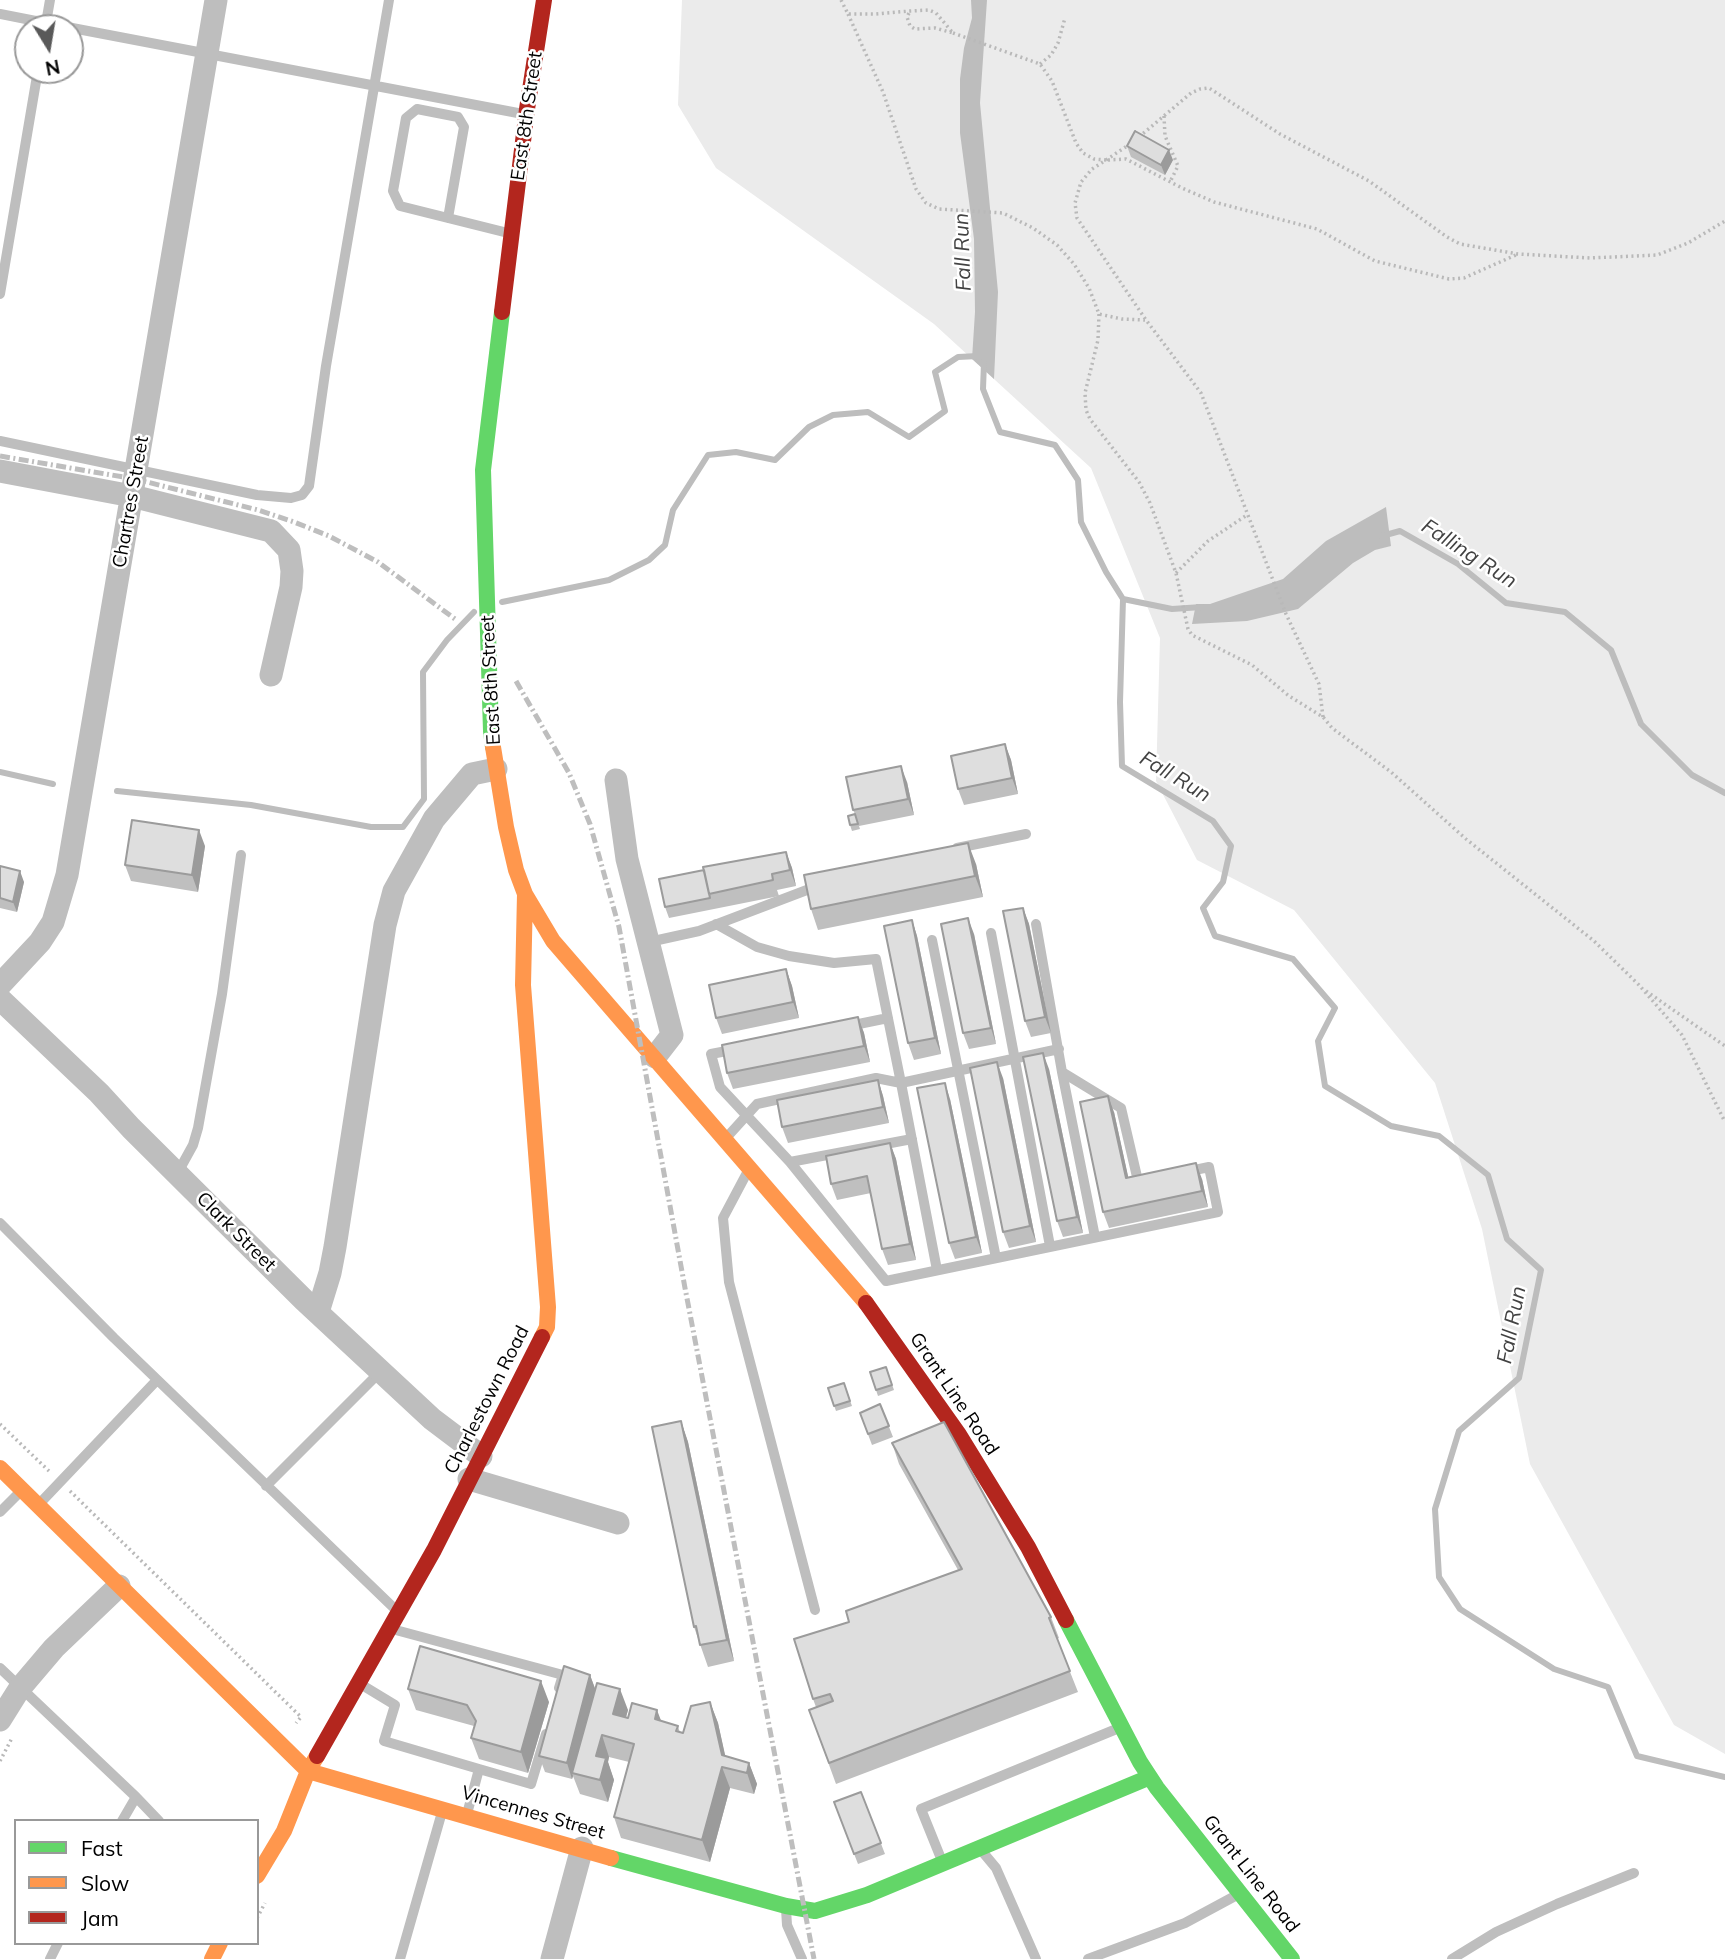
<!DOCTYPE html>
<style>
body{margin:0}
#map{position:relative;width:1725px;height:1959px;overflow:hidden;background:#fff;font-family:Mulish,sans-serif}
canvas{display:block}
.legend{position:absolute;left:14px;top:1819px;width:245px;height:126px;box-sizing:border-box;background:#fff;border:2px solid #999;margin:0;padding:9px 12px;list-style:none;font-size:21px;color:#000}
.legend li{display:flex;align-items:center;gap:14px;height:35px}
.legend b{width:35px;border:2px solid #999}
.north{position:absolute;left:14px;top:14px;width:70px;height:70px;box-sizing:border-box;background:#fff;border:2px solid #999;border-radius:50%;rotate:169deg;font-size:19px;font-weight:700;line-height:28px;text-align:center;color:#000}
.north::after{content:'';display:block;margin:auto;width:24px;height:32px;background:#595959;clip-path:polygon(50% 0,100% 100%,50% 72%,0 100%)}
</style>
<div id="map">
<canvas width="1725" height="1959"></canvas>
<ul class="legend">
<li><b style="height:9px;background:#63d668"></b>Fast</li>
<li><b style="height:9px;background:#ff974d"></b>Slow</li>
<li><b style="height:9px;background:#b3261e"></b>Jam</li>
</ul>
<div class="north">N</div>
</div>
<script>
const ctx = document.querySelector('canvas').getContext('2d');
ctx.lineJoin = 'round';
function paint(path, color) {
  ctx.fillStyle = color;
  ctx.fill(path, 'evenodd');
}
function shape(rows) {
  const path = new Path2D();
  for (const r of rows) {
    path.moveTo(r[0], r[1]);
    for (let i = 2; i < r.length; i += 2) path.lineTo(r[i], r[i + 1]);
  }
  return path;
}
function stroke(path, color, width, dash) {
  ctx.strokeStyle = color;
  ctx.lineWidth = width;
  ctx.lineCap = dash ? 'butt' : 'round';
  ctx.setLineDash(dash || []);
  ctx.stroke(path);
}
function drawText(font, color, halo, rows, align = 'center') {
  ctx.font = font + ' Mulish,sans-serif';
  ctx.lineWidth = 5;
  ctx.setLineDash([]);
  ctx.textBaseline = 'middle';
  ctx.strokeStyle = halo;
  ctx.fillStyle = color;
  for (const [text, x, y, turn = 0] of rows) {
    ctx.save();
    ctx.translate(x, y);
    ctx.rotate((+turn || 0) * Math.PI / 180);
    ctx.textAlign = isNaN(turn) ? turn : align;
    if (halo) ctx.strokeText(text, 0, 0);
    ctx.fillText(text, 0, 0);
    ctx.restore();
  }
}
const green = shape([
 [682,0,1725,0,1725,1754,1674,1725,1530,1464,1482,1229,1435,1083,1294,910,1197,860,1156,781,1160,638,1091,468,934,324,716,168,678,105]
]);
const water = shape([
 [971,0,987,0,980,103,998,292,994,379,972,359,975,312,974,239,960,133,960,79,964,48,972,18],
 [1386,507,1391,546,1375,550,1353,563,1298,609,1247,621,1192,624,1196,604,1210,604,1283,579,1326,541]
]);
const stream = shape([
 [984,362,983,389,1000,432,1055,445,1078,480,1081,522,1106,572,1123,599,1120,702,1122,766,1213,821,1231,846,1223,882,1203,908,1215,936,1293,959,1335,1008,1318,1041,1325,1086,1391,1126,1439,1136,1488,1175,1507,1239,1541,1270,1519,1378,1459,1431,1435,1509,1439,1577,1460,1609,1554,1669,1608,1687,1637,1756,1725,1777],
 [1382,536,1400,531,1458,564,1506,603,1565,612,1611,650,1641,724,1692,775,1725,793],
 [1123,599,1172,609,1202,607],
 [502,602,609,580,649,560,665,545,673,510,708,455,736,452,775,460,809,427,833,415,868,412,909,437,945,411,935,372,958,357,978,356],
 [0,772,53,784],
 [117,791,251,805,371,827,403,827,424,799,423,672,447,640,474,612]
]);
const path = shape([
 [841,0,848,14,876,14,910,11,929,10,936,13,953,33,935,28,915,29,910,26,907,17,910,11],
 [848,14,883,92,916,189,926,203,939,209,1003,213,1033,228,1057,245,1074,264,1089,288,1099,314,1122,319,1145,320],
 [953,33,1040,64,1052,81,1076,143,1083,153,1094,159,1106,160,1092,169,1081,182,1075,203,1077,218,1146,320,1201,393,1286,614,1319,684,1323,717],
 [1040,64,1051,55,1058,43,1065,18],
 [1164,116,1165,136,1178,166,1170,182],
 [1139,137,1191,93,1200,89,1209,88,1280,134,1369,181,1447,237,1460,244,1518,254,1590,258,1657,255,1688,243,1725,221],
 [1106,160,1130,144],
 [1108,160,1126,159,1182,188,1214,202,1317,229,1375,261,1449,279,1464,278,1518,254],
 [1099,314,1098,340,1085,393,1086,410,1090,419,1139,482,1150,503,1176,573,1188,629,1192,635,1252,665,1289,696,1323,717,1332,728,1391,772,1466,839,1594,941,1639,985,1682,1035,1725,1122],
 [1176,573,1208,541,1247,515],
 [1646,991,1725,1046],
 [0,1424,49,1471],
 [70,1491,301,1717,296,1723],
 [0,1761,12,1738],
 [257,1918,265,1903]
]);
const lane = shape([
 [0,14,46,23,50,0],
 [45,28,46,23,523,114],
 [448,218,464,127,458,117,417,109,406,118,393,191,400,206,508,233],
 [0,294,38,70],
 [0,441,257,495,291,498,302,495,309,486,326,366,389,0],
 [957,848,1026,834],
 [716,924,757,947,789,956,834,963,876,959,901,1083,1059,1049],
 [1036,924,1062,1072,1121,1108,1138,1181,1145,1180],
 [991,933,1050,1246],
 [932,940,996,1258],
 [649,942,699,931,820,885],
 [849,1026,888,1018],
 [737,1049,711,1054,720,1087,790,1162,912,1139],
 [1062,1072,1095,1237],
 [727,1137,757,1104,876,1078,901,1083,937,1270],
 [790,1162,886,1281,1218,1212,1209,1167,1185,1172],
 [749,1169,723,1218,729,1282,815,1610],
 [177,1174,193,1145,198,1128,222,994,241,855],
 [0,1223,114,1338,396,1610],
 [266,1486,381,1371],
 [42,1501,157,1380],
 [0,1512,19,1493],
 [392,1629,563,1675,559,1688],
 [0,1668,136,1797,122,1821],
 [362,1685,395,1705,384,1741,479,1769,467,1814],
 [479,1769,531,1784,546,1734],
 [136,1797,159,1821],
 [981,1850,996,1868,1036,1959],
 [942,1861,921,1809,1119,1728],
 [786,1909,787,1925,802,1959],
 [50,1959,58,1943],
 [400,1959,442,1812],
 [1088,1959,1185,1923,1237,1895],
 [1452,1959,1496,1932,1557,1904,1634,1873]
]);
const street = shape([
 [0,471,132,496,271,531,289,550,292,571,291,587,271,675],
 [616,780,627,859,672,1035,655,1057],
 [0,985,40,942,53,922,67,875,216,0],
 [0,999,99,1093,131,1128,304,1300,432,1419,481,1456],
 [318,1312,330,1273,335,1247,385,925,394,891,434,819,472,774,496,769],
 [469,1479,618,1523],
 [0,1720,20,1688,54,1648,119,1586],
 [552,1959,582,1848]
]);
const fast = shape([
 [493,747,491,731,483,470,502,312],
 [1066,1620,1140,1762,1157,1788,1292,1959],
 [611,1858,786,1906,815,1911,867,1895,1150,1777]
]);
const slow = shape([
 [493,747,506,827,516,870,525,894,523,985,548,1307,547,1327,542,1337],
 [525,894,553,941,866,1303],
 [0,1468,308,1771,284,1831,257,1876],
 [317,1756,308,1771,611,1858],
 [212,1959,220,1943]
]);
const jam = shape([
 [502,312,527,109,544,0],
 [866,1303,958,1433,1028,1547,1066,1620],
 [317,1756,434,1550,542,1337]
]);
const rail = shape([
 [0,456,135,479,258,510,294,522,329,536,378,562,455,619],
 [516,681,569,773,590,824,619,927,685,1288,814,1959]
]);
const wall = shape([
 [1127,146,1173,160,1165,175,1131,157],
 [1005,744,1011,760,1018,794,964,805,958,789],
 [907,782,914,815,859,826,860,829,852,831,850,825,855,814,853,810],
 [205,846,198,892,131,881,125,865],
 [786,852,792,868,796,886,777,890,779,896,669,918,665,907,704,870],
 [976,864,983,897,818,930,811,909],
 [0,866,24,882,17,912,0,908],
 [1023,908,1029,924,1051,1033,1031,1037,1025,1021],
 [912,920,917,936,941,1054,914,1060,908,1043],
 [974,934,996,1044,969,1049,963,1033],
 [786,969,792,986,799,1018,722,1034,716,1018],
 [858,1017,864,1033,870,1062,733,1089,727,1073],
 [1049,1069,1083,1233,1063,1237,1057,1221],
 [1003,1078,1036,1242,1009,1248,1003,1232],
 [878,1080,883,1096,889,1123,788,1143,782,1127],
 [950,1099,982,1253,955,1259,949,1243],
 [1114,1112,1128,1177,1202,1179,1208,1207,1109,1228,1103,1212],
 [890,1143,896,1159,916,1260,888,1265,882,1249,871,1193,837,1200,831,1184],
 [886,1367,894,1390,878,1396,870,1372],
 [844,1383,852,1406,836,1411,828,1388],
 [880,1404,893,1437,872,1445,860,1413],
 [681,1421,688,1442,734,1661,708,1667,694,1627],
 [892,1443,1051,1617,1059,1638,1057,1639,1078,1692,836,1784,809,1710,816,1707,813,1699,849,1622,958,1570,899,1464],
 [590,1675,595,1689,628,1710,626,1717,662,1721,678,1726,680,1733,683,1733,710,1702,718,1723,725,1756,749,1763,757,1784,754,1794,730,1788,710,1862,621,1838,614,1817,629,1762,609,1757,608,1762,614,1780,608,1802,580,1794,573,1776,572,1779,545,1772,539,1756],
 [408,1689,549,1702,528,1773,479,1759,471,1738,474,1726,416,1710],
 [861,1792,885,1854,858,1864,834,1802]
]);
const shadedWall = shape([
 [1169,150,1173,160,1165,175,1161,165],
 [1005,744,1011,760,1018,794,1012,778],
 [901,766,907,782,914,815,908,799],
 [199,830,205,846,198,892,192,875],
 [968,843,976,864,983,897,975,876],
 [786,852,792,868,796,886,790,870],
 [20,871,24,882,17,912,13,902],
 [1023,908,1029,924,1051,1033,1045,1017],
 [968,918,974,934,996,1044,991,1028],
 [912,920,917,936,941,1054,935,1038],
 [786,969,792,986,799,1018,793,1002],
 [858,1017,864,1033,870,1062,864,1046],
 [1043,1053,1049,1069,1083,1233,1077,1217],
 [997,1062,1003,1078,1036,1242,1030,1226],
 [878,1080,883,1096,889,1123,883,1107],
 [945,1083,950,1099,982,1253,976,1237],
 [1108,1096,1114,1112,1132,1194,1126,1178],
 [890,1143,896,1159,916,1260,910,1244],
 [1196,1163,1202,1179,1208,1207,1202,1191],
 [681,1421,688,1442,734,1661,727,1640],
 [590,1675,596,1691,572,1773,573,1776,572,1779,567,1763],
 [541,1681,549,1702,528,1773,521,1752],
 [620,1689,628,1710,621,1735,613,1714],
 [710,1702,718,1723,728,1768,722,1755],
 [657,1710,665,1731,655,1719],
 [602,1735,609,1757,608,1762,614,1780,608,1802,600,1780,596,1756],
 [749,1763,757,1784,754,1794,747,1773],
 [722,1767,730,1788,710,1862,702,1840]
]);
const building = shape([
 [1135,131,1169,150,1161,165,1127,146,1135,131],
 [1005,744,1012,778,958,789,951,756,1005,744],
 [901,766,908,799,853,810,846,777,901,766],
 [855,814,858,824,850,825,848,816,855,814],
 [132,820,199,830,192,875,125,865,132,820],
 [968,843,975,876,811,909,804,875,968,843],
 [786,852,790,870,772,874,773,880,709,894,703,867,786,852],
 [0,866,20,871,13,902,0,898,0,866],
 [704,870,710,898,665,907,659,879,704,870],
 [1023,908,1045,1017,1025,1021,1003,911,1023,908],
 [968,918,991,1028,963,1033,941,924,968,918],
 [912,920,935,1038,908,1043,884,926,912,920],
 [786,969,793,1002,716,1018,709,985,786,969],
 [858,1017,864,1046,727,1073,722,1045,858,1017],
 [1043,1053,1077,1217,1057,1221,1023,1057,1043,1053],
 [997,1062,1030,1226,1003,1232,970,1068,997,1062],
 [878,1080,883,1107,782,1127,777,1100,878,1080],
 [945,1083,976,1237,949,1243,917,1088,945,1083],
 [1108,1096,1126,1178,1196,1163,1202,1191,1103,1212,1080,1102,1108,1096],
 [890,1143,910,1244,882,1249,867,1176,831,1184,826,1156,890,1143],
 [886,1367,892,1385,876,1390,870,1372,886,1367],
 [844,1383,850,1401,834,1406,828,1388,844,1383],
 [880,1404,889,1426,868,1434,860,1413,880,1404],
 [681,1421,727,1640,700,1645,696,1626,694,1627,652,1427,681,1421],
 [944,1422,1051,1617,1049,1618,1070,1671,829,1763,809,1710,833,1701,830,1694,813,1699,794,1639,849,1622,846,1611,962,1569,892,1443,944,1422],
 [420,1646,541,1681,521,1752,471,1738,476,1721,467,1705,408,1689,420,1646],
 [564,1666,590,1675,567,1763,539,1756,564,1666],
 [597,1683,620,1689,613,1714,628,1718,632,1703,657,1710,655,1719,678,1726,676,1731,683,1733,691,1706,710,1702,722,1755,749,1763,747,1773,722,1767,702,1840,614,1817,634,1744,602,1735,596,1756,606,1758,600,1780,572,1773,597,1683],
 [861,1792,881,1843,854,1854,834,1802,861,1792]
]);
const streetNames = [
 ["East 8th Street",527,116,-82],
 ["Chartres Street",131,502,-80],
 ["East 8th Street",491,680,-93],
 ["Clark Street",236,1232,45],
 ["Grant Line Road",954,1394,56],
 ["Charlestown Road",487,1400,-63],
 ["Vincennes Street",533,1813,16],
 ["Grant Line Road",1251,1874,52]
];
const waterNames = [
 ["Fall Run",963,252,-92],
 ["Falling Run",1469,554,33],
 ["Fall Run",1175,777,31],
 ["Fall Run",1512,1325,-79]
];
paint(green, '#ebebeb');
paint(water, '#bdbdbd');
stroke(stream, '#bdbdbd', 6);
stroke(path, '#b9b9b9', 3.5, [2, 3.5]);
stroke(lane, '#bebebe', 10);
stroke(street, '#bebebe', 23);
stroke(fast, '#63d668', 16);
stroke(slow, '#ff974d', 16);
stroke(jam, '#b3261e', 16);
stroke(rail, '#bebebe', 5, [10, 3.5, 2, 3.5]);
paint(wall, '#bfbfbf');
paint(shadedWall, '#9b9b9b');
paint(building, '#dedede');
stroke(building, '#9b9b9b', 2);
drawText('19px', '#000', '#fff', streetNames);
drawText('italic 21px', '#424242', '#fff', waterNames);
</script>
